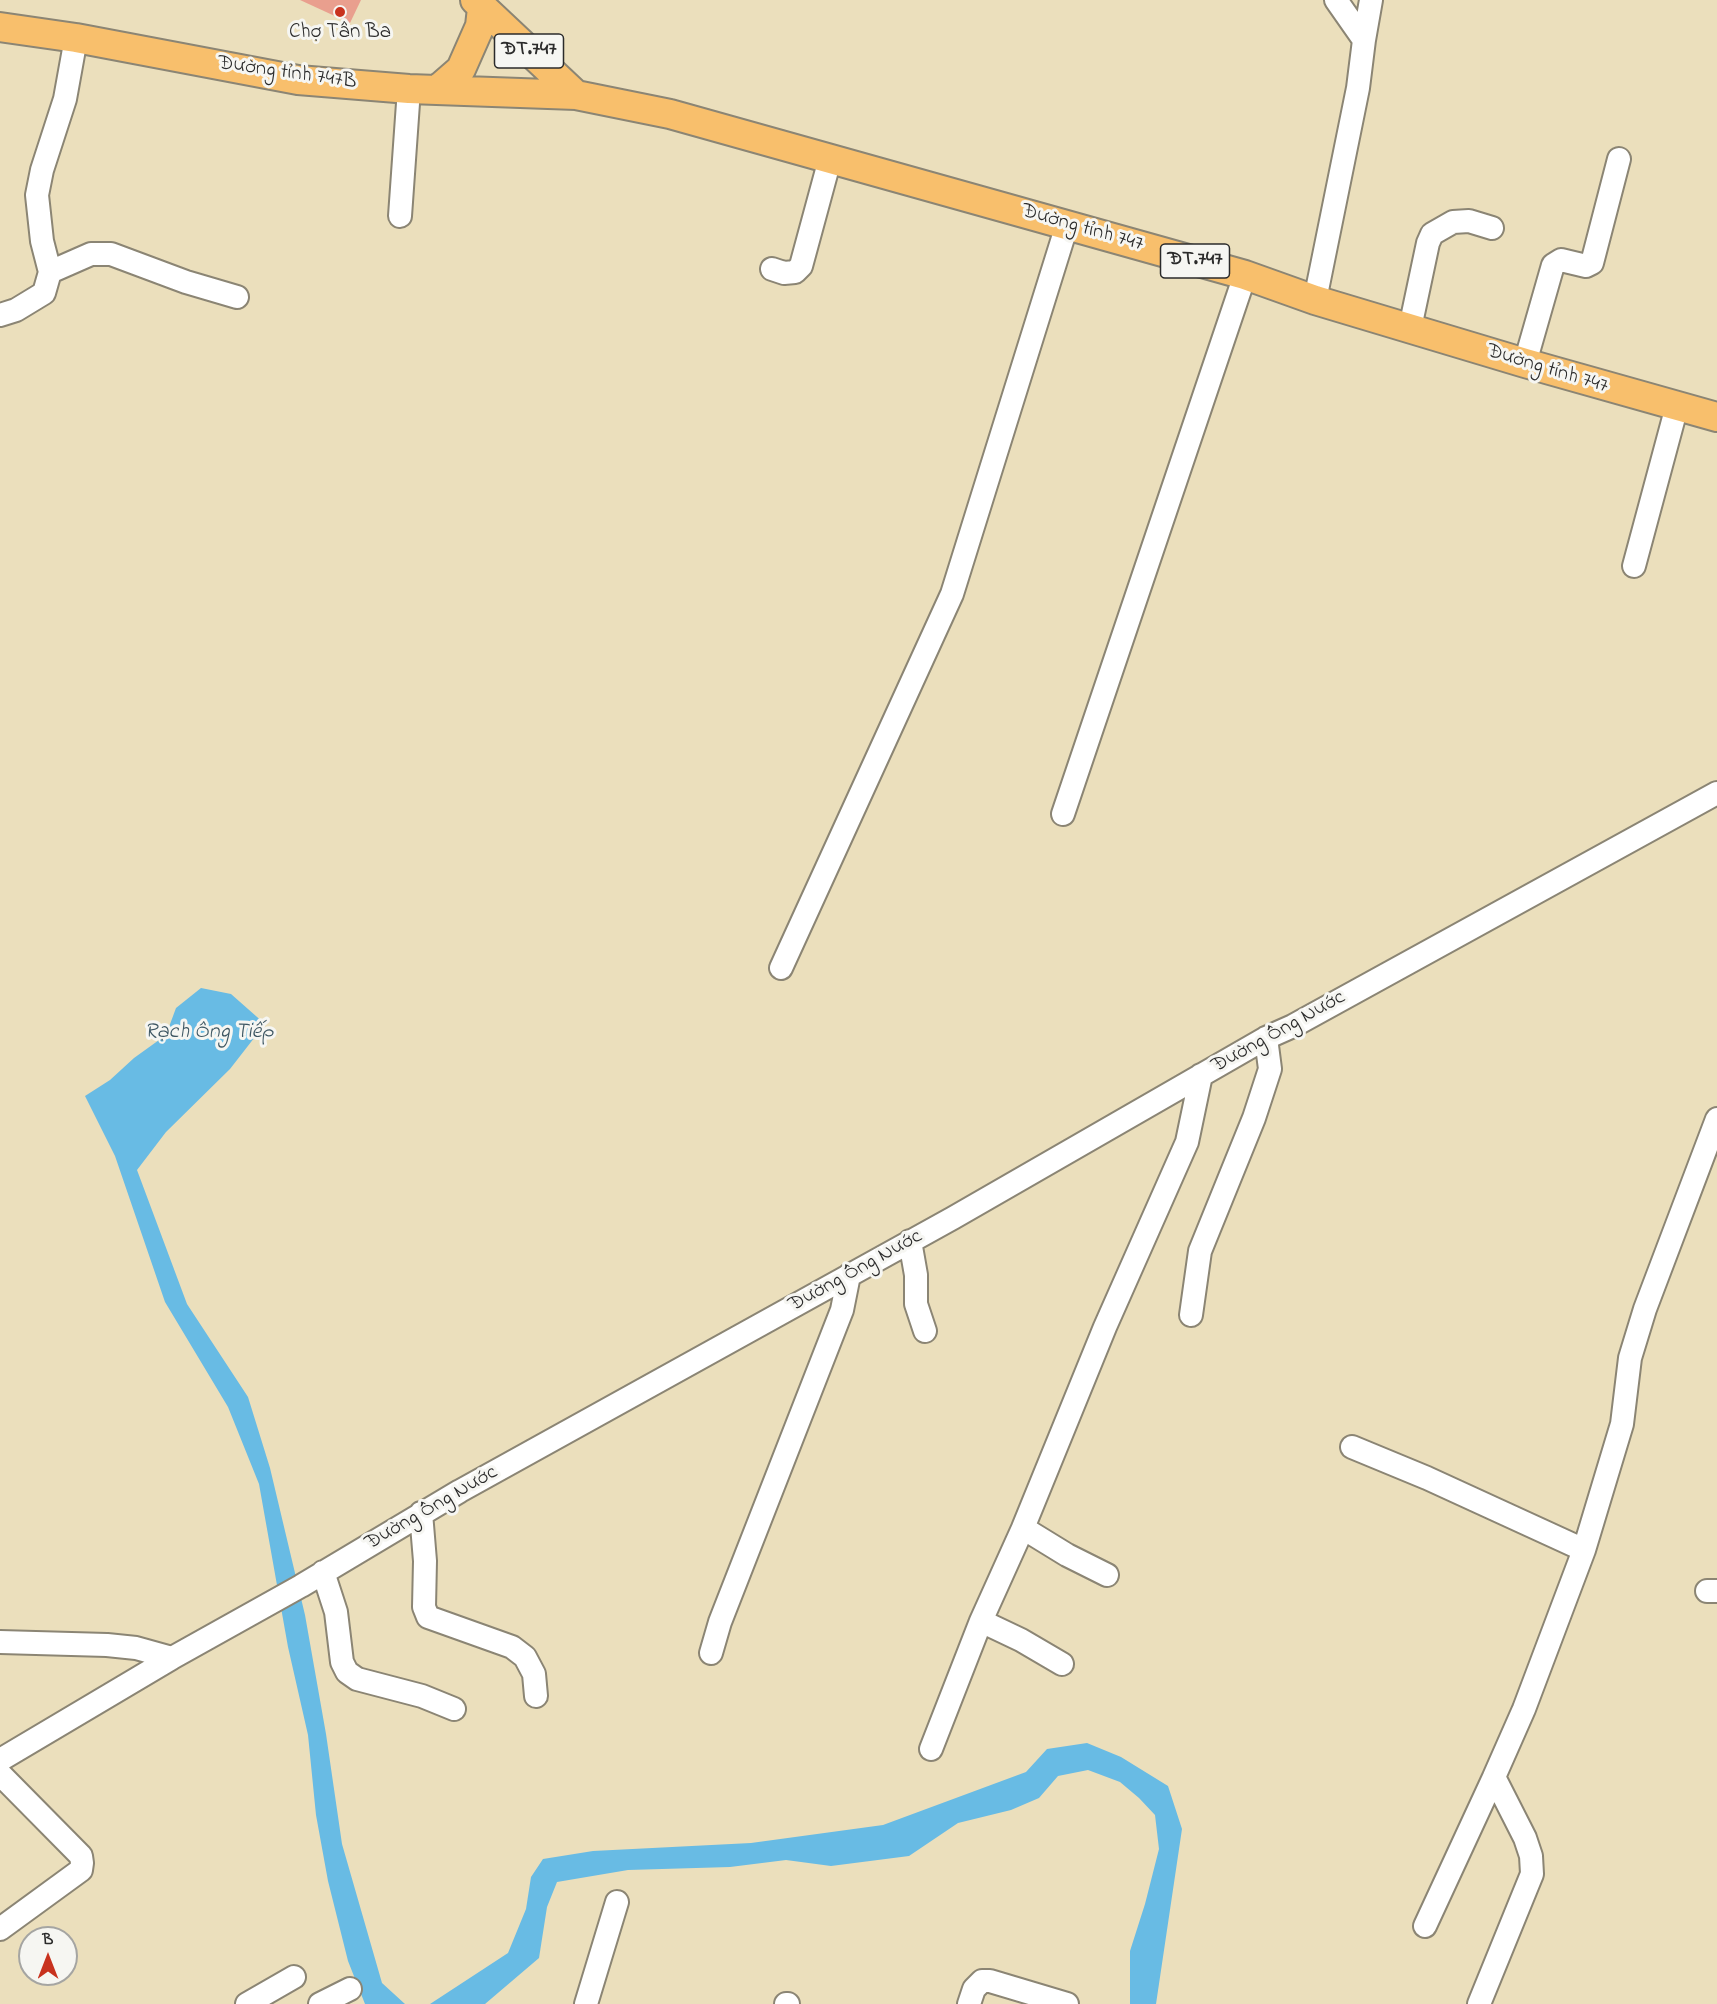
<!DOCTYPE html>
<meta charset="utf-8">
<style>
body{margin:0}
#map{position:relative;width:1717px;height:2004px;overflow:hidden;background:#ebdfbc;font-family:"Indie Flower",sans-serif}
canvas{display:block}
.north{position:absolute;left:18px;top:1926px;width:60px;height:60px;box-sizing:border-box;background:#f6f6f2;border:2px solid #a5a5a2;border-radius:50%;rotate:0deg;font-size:16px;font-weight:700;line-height:24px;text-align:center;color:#2b2b2b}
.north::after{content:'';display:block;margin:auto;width:21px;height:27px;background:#c8321e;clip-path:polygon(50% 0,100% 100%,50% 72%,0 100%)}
</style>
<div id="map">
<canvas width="1717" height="2004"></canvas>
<div class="north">B</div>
</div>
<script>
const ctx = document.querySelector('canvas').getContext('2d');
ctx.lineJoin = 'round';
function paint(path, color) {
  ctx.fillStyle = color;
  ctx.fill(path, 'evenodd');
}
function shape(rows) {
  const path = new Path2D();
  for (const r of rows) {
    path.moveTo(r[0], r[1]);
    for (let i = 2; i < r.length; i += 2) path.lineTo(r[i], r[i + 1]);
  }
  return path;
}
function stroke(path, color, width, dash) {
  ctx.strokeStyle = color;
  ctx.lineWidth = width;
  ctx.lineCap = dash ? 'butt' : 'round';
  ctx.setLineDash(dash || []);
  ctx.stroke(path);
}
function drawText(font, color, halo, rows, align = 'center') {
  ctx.font = font + ' "Indie Flower",sans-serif';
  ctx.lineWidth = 6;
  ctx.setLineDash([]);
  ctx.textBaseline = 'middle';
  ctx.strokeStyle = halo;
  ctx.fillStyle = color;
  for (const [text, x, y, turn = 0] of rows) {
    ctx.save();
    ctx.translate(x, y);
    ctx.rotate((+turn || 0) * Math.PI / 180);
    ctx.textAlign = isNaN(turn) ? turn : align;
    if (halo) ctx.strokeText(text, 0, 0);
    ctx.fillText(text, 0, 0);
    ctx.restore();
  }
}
const water = shape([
 [201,988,231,994,265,1024,230,1069,166,1132,137,1170,187,1304,248,1397,270,1468,305,1615,326,1734,342,1844,382,1983,405,2004,365,2004,348,1961,328,1881,316,1815,308,1735,288,1647,259,1484,228,1407,165,1302,115,1156,85,1096,110,1080,134,1058,166,1035,176,1008],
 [1087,1743,1121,1757,1168,1786,1182,1829,1156,2004,1130,2004,1130,1951,1145,1904,1159,1849,1155,1815,1139,1798,1120,1782,1088,1770,1058,1776,1039,1798,1011,1810,958,1823,909,1856,831,1866,786,1860,730,1867,628,1870,557,1882,547,1907,539,1958,485,2004,430,2004,508,1953,526,1909,531,1877,543,1859,593,1851,751,1843,883,1825,1026,1772,1047,1749]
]);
const building = shape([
 [300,0,361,0,350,23]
]);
const minor = shape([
 [1336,0,1364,40],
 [400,216,409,89],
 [772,269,784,273,795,272,801,266,830,159],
 [50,272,91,254,111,254,186,282,237,297],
 [1315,300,1358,88,1364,40,1371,0],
 [0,315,16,310,44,293,50,272,42,241,37,195,42,170,65,99,76,38],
 [1410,328,1428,243,1432,234,1453,222,1469,221,1492,228],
 [1525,363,1553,265,1561,260,1586,266,1592,263,1619,159],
 [1634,566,1677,406],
 [1063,814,1245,275],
 [781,968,952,594,1067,225],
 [910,1241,916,1275,916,1304,925,1331],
 [1191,1315,1200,1251,1254,1118,1270,1069,1266,1038],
 [1352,1447,1427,1478,1584,1550],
 [421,1513,425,1561,424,1607,428,1617,512,1647,525,1657,534,1674,536,1696],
 [1023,1528,981,1621,1021,1640,1062,1664],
 [323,1572,336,1612,342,1662,347,1672,357,1679,422,1696,454,1709],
 [1107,1575,1067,1555,1023,1528,1105,1327,1187,1142,1201,1075],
 [1707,1591,1717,1591],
 [0,1642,107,1645,136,1648,172,1658],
 [711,1653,720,1622,842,1310,849,1275],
 [931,1749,981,1621],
 [0,1760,172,1658,301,1586,460,1491,953,1218,1266,1038,1293,1026,1717,793],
 [0,1774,81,1856,82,1863,81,1870,0,1929],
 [1425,1926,1494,1777],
 [247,2004,294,1977],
 [320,2004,350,1989],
 [586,2004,617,1902],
 [786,2004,788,2004],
 [969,2004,974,1989,982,1981,990,1981,1067,2004],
 [1479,2004,1532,1874,1531,1856,1525,1838,1494,1777,1524,1709,1584,1550,1622,1424,1630,1358,1645,1309,1717,1119]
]);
const major = shape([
 [475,0,576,95],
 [0,27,76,38,298,80,409,89,576,95,670,114,1245,275,1315,300,1525,363,1717,417],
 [438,89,461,69,480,26,482,8]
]);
const markers = [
 [340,12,6,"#c8321e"]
];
const shields = [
 [529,51,69],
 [1195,261,69]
];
const shieldNames = [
 ["ĐT.747",529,51],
 ["ĐT.747",1195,261]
];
const poiNames = [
 ["Chợ Tân Ba",340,34]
];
const streetNames = [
 ["Đường tỉnh 747B",287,74,8],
 ["Đường tỉnh 747",1082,229,16],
 ["Đường tỉnh 747",1547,370,17],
 ["Đường Ống Nước",1279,1033,-29],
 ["Đường Ống Nước",856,1272,-29],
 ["Đường Ống Nước",432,1509,-30]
];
const waterNames = [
 ["Rạch Ông Tiếp",209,1033]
];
paint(water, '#68bbe4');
paint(building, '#e99f8e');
stroke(minor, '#8b8574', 26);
stroke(major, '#8b8574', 32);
stroke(minor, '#fff', 22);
stroke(major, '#f8bf6c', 28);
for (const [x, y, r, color] of markers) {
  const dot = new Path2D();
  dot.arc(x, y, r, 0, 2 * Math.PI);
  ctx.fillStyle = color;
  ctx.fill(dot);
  stroke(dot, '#f6f6f2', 2);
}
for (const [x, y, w] of shields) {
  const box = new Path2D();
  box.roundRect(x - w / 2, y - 17, w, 34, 4.5);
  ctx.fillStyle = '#f6f6f2';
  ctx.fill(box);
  stroke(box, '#2b2b2b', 1.5);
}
drawText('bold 20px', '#2b2b2b', null, shieldNames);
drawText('21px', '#2b2b2b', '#f6f6f2', poiNames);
drawText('21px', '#2b2b2b', '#f6f6f2', streetNames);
drawText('italic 22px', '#3d5662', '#f6f6f2', waterNames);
</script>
